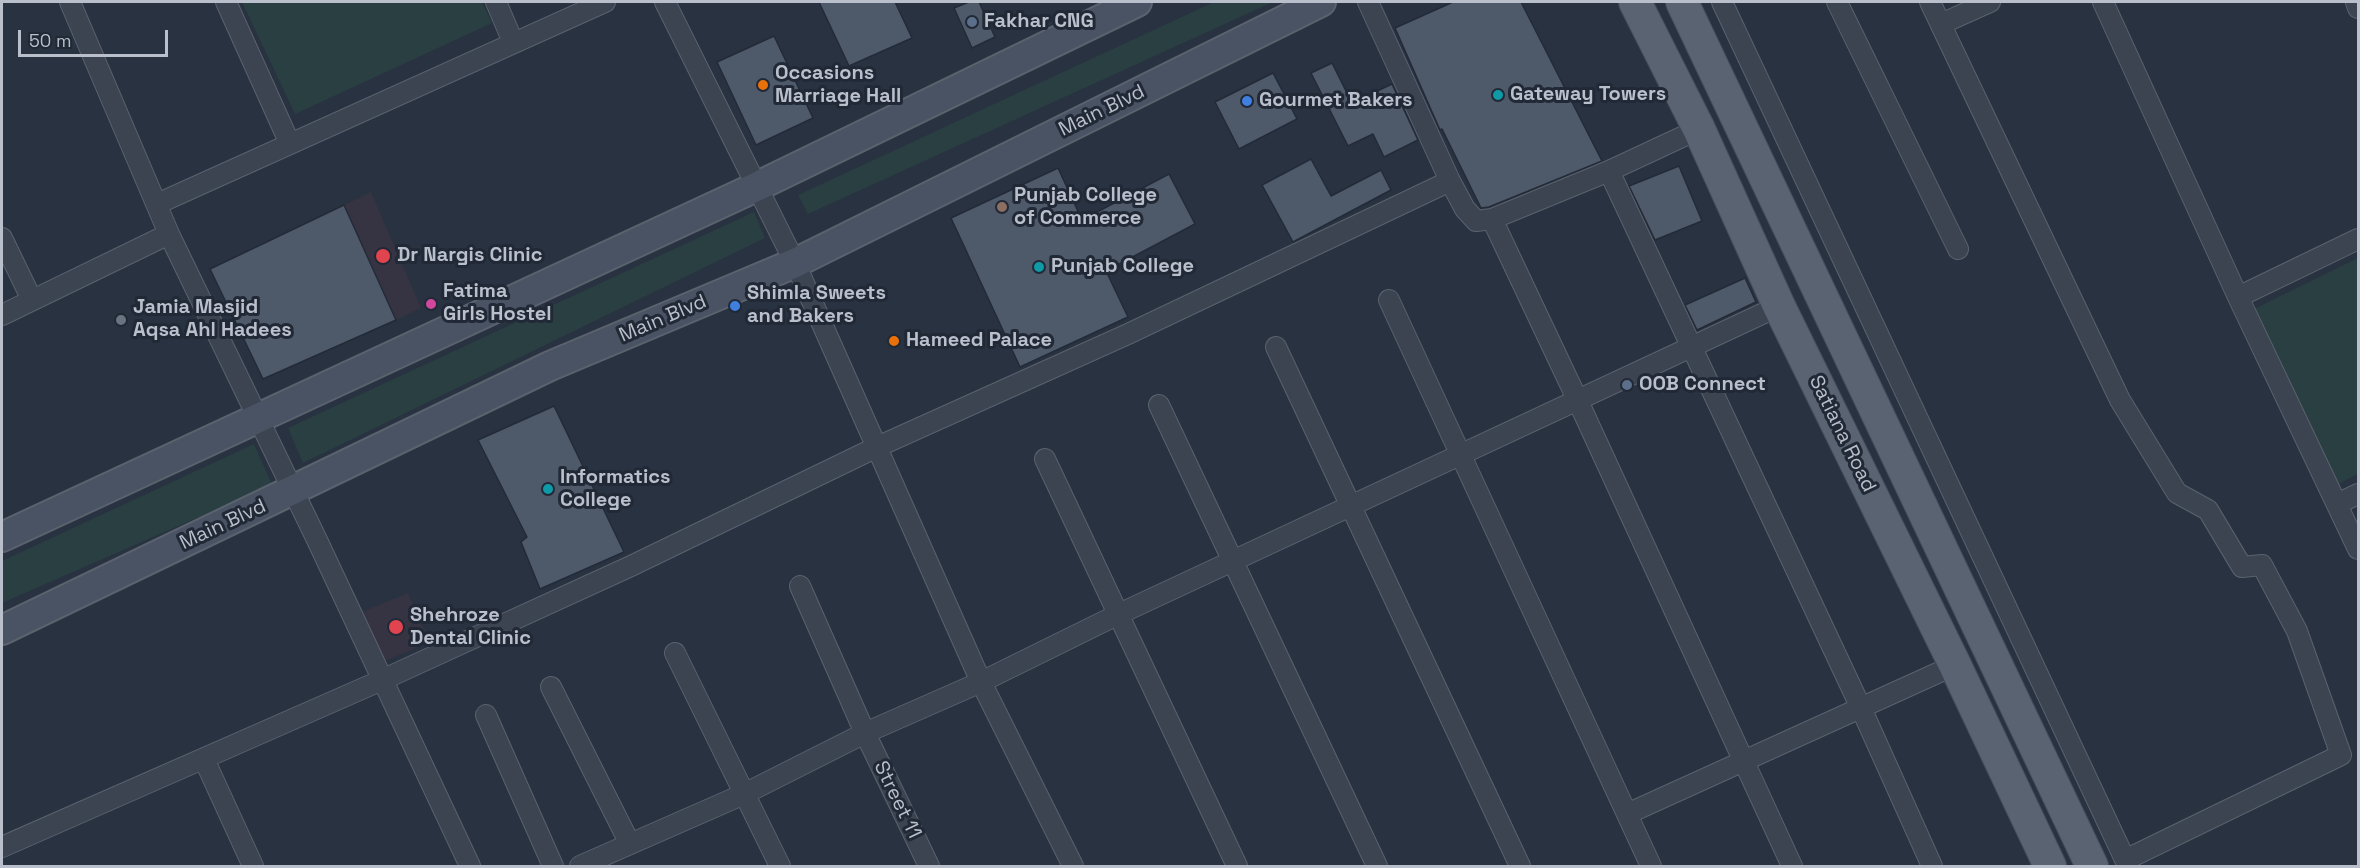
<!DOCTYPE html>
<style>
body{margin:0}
#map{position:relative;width:2360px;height:868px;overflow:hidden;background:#283241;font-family:"Space Grotesk",sans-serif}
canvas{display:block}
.frame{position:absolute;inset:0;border:3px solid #b9bfcb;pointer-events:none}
.scale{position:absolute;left:18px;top:30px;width:150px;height:27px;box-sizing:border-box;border:3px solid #b9bfcb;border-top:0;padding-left:8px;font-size:18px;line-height:21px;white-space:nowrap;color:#b9bfcb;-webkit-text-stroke:4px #212936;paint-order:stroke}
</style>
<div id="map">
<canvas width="2360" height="868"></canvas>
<div class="frame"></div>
<div class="scale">50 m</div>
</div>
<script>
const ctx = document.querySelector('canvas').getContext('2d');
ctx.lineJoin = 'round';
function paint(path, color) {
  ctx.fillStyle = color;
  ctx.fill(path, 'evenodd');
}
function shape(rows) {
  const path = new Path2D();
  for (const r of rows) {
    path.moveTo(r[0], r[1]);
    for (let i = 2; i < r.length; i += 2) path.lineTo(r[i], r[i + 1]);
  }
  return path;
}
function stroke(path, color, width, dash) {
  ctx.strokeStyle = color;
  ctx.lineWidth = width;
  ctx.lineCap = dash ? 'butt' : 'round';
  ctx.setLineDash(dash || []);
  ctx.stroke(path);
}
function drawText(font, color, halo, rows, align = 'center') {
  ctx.font = font + ' "Space Grotesk",sans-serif';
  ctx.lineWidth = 6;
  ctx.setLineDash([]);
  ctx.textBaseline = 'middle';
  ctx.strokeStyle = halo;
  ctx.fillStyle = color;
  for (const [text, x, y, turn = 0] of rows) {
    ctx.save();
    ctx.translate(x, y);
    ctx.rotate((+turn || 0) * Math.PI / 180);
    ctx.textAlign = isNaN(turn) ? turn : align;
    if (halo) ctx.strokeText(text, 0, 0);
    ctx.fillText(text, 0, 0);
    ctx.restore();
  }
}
const medical = shape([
 [371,192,421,308,396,320,344,205],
 [408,593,430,642,385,661,362,612]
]);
const green = shape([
 [242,2,482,2,492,23,295,114],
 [1214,2,1273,2,808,214,798,195],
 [754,212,765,238,303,463,288,428],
 [2358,258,2358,474,2336,485,2250,311],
 [254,444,272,485,2,603,2,561]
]);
const building = shape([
 [819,2,895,2,912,38,849,66,819,2],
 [969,2,979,2,995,37,972,48,954,8,969,2],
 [1453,2,1521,2,1602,161,1489,207,1481,208,1442,129,1440,130,1395,28,1453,2],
 [774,36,813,118,756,145,717,62,774,36],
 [1332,63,1352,103,1392,84,1418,140,1384,157,1373,134,1348,146,1311,73,1332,63],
 [1273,73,1297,119,1239,149,1215,102,1273,73],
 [1311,159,1331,196,1381,170,1391,190,1293,242,1262,185,1311,159],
 [1679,166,1702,221,1655,240,1629,186,1679,166],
 [1058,168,1082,220,1169,174,1195,224,1106,271,1128,317,1020,367,951,218,1058,168],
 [344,205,396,320,263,379,210,269,344,205],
 [1745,278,1756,302,1697,330,1685,305,1745,278],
 [554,406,624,552,540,589,521,542,527,537,478,440,554,406]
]);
const street = shape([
 [70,2,169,234,317,540,470,866],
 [226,2,290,144],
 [496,2,513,42],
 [665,2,795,263,981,682,1073,866],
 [1368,2,1450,181,1465,209,1476,221,1492,219,1609,171,1699,129],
 [1722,2,2128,866],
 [1837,2,1958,249],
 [1930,2,2120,400,2177,493,2208,510,2242,567,2262,565,2297,631,2341,755,2125,860],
 [2103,2,2238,297,2358,549],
 [2356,2,2358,8],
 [1941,24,1990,2],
 [1609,171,1861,708,1932,866],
 [157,204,605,2],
 [1492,219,1578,401,1792,866],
 [2,238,32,300],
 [2238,297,2358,239],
 [1389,300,1651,866],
 [2,315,169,234],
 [1276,347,1520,866],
 [1159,405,1377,866],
 [1045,459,1237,866],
 [2337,504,2358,494],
 [800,586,865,733,929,866],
 [675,653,780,866],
 [551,687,630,844],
 [486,715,553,866],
 [204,759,253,866],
 [1627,814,1955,665],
 [2,847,382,680,631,566,877,447,1128,334,1450,181],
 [580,866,744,794,865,733,981,682,1119,614,1779,306]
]);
const secondary = shape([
 [2,537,756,187,1137,2],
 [2,630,550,366,795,263,1321,2]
]);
const primary = shape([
 [1635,2,1699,129,1779,306,1955,665,2050,866],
 [1682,2,2092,866]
]);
const markers = [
 [972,22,6,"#5c6f8a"],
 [763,85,6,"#e8710a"],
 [1498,95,6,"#0f9aa8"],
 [1247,101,6,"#3f7fe0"],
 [1002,207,6,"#8d6e63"],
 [383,256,8,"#e0444e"],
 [1039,267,6,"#0f9aa8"],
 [431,304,6,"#d1479c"],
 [735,306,6,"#3f7fe0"],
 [121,320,6,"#6b7280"],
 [894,341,6,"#e8710a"],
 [1627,385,6,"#5c6f8a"],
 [548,489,6,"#0f9aa8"],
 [396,627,8,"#e0444e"]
];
const poiNames = [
 ["Fakhar CNG",984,22],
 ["Occasions",775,74],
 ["Marriage Hall",775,97],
 ["Gateway Towers",1510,95],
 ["Gourmet Bakers",1259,101],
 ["Punjab College",1014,196],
 ["of Commerce",1014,219],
 ["Dr Nargis Clinic",397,256],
 ["Punjab College",1051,267],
 ["Fatima",443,292],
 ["Girls Hostel",443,315],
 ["Shimla Sweets",747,294],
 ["and Bakers",747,317],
 ["Jamia Masjid",133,308],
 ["Aqsa Ahl Hadees",133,331],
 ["Hameed Palace",906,341],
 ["OOB Connect",1639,385],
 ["Informatics",560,478],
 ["College",560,501],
 ["Shehroze",410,616],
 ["Dental Clinic",410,639]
];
const streetNames = [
 ["Main Blvd",1102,111,-26],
 ["Main Blvd",663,319,-23],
 ["Satiana Road",1842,434,64],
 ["Main Blvd",223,525,-25],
 ["Street 11",897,800,64]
];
paint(medical, '#363442');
paint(green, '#2a3f42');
paint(building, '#4e596a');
stroke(building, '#232b38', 1.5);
stroke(street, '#5a626e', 22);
stroke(secondary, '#5a626e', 32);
stroke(primary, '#464d5a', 34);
stroke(street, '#3c4451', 20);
stroke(secondary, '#4a5364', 28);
stroke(primary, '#5a6371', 32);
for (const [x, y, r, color] of markers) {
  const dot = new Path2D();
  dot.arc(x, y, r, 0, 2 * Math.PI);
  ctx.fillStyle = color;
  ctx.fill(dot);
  stroke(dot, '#212936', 2);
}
drawText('bold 20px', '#b9bfcb', '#212936', poiNames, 'left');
drawText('20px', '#b9bfcb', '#212936', streetNames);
</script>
